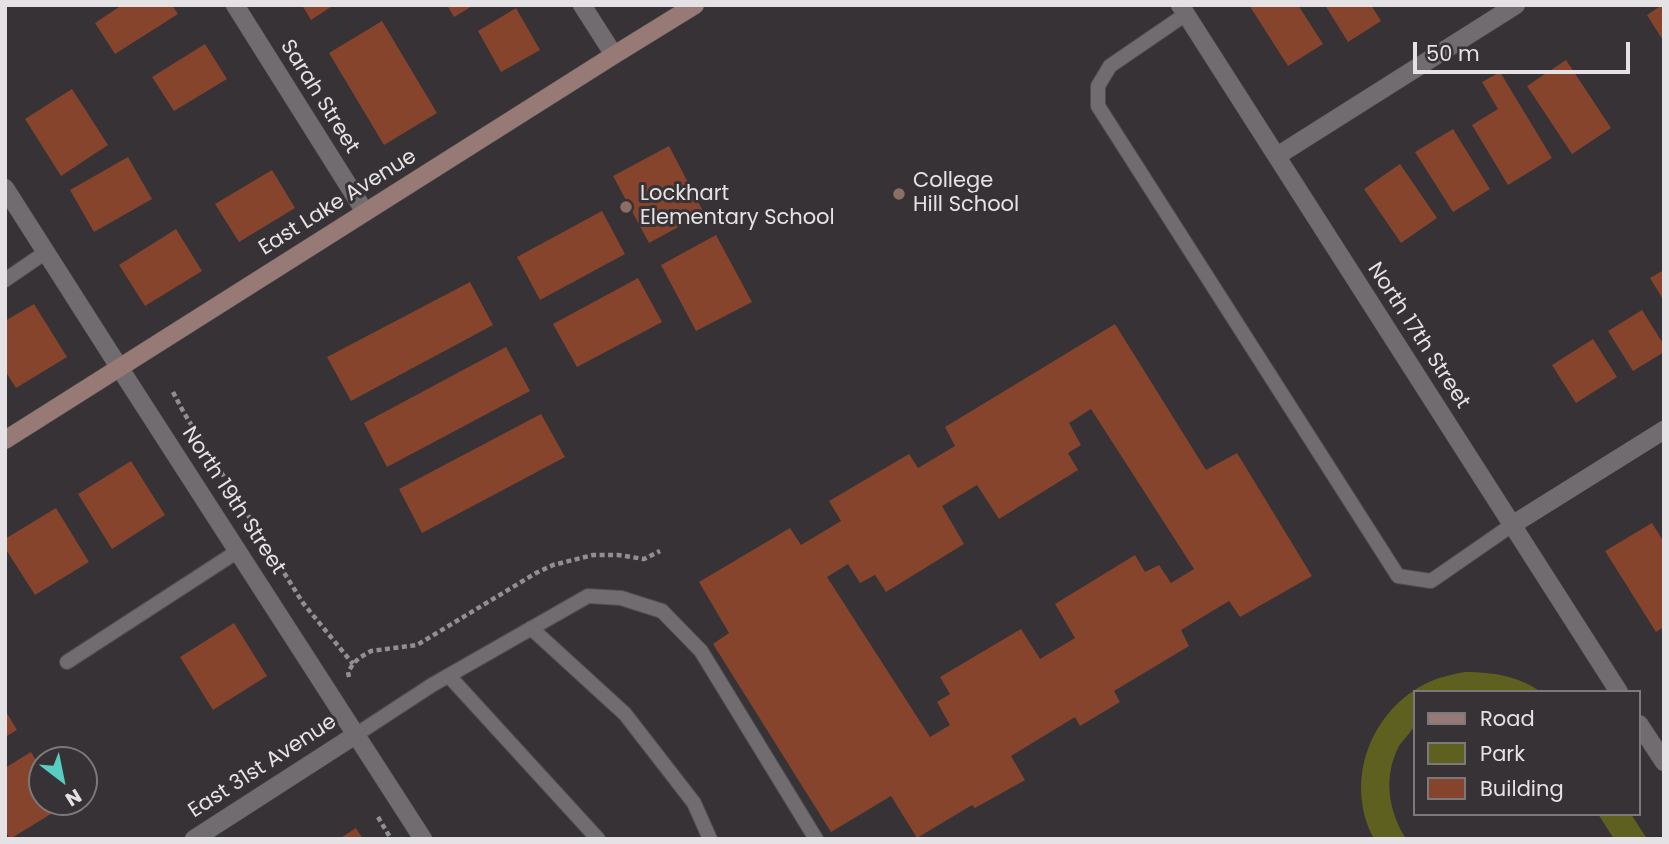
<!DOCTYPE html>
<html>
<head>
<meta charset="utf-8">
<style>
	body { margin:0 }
	#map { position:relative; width:1669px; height:844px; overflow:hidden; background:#363236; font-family:Poppins,sans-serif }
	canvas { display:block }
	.frame { position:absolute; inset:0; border:7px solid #e4e2e4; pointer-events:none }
	.legend { position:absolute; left:1413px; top:690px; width:228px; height:126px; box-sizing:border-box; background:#363236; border:2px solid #7c787c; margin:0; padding:9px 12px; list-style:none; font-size:21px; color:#e4e2e4 }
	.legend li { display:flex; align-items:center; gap:14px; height:35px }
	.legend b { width:35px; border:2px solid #7c787c }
	.north { position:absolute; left:28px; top:746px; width:70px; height:70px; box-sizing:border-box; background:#363236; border:2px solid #7c787c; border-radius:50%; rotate:148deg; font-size:19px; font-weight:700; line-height:28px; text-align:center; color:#e4e2e4 }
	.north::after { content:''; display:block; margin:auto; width:24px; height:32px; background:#57cec1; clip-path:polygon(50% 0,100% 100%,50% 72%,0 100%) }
	.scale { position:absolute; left:1413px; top:42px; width:217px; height:32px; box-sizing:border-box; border:4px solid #e4e2e4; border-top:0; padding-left:9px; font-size:21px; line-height:24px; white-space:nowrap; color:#e4e2e4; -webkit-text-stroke:5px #363236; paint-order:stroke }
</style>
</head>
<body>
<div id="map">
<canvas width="1669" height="844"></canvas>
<div class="frame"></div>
<ul class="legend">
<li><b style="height:9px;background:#977975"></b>Road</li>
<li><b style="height:19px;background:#5d601f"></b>Park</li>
<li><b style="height:19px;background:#86442d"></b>Building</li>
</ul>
<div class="north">N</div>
<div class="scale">50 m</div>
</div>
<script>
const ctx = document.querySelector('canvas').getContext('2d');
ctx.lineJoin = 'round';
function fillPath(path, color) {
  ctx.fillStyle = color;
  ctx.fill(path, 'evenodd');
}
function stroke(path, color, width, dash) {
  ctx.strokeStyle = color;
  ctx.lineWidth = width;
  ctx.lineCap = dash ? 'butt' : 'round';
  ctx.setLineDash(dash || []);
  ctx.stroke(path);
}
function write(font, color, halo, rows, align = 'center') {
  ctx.font = font + ' Poppins,sans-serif';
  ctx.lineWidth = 6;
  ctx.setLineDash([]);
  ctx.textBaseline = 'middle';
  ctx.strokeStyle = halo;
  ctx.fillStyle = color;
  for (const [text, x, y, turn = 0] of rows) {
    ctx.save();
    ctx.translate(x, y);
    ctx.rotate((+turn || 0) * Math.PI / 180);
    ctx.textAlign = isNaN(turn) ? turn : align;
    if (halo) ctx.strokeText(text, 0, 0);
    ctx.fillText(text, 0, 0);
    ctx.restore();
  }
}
fillPath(new Path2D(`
	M1465,672c27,0 54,4 76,20h-126c0,7 3,26 0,32 -1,5 -12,16 -16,22 -16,31 -11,64 7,93h-32c-31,-58 -3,-130 55,-157 11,-5 24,-8 36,-10z
	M1598,814h33l16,25h-33z`), '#5d601f');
fillPath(new Path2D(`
	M122,5h50l6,9 -63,40 -20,-31z
	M302,5h32l-23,15z
	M447,5h27l-20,12z
	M1249,5h49l25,39 -35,22z
	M1325,5h46l10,16 -33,21z
	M1662,5h2v37l-17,-27z
	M516,8l24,42 -39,22 -23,-41z
	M382,21l55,92 -53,32 -55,-92z
	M205,44l22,35 -53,32 -22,-34z
	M1566,60l45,68 -39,26 -45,-68z
	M1500,72l52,86 -44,27 -36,-60 26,-16 -16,-27z
	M72,89l36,56 -47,31 -36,-57z
	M1453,129l37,60 -37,23 -38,-60z
	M669,146l35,67 -55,30 -36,-67z
	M128,157l24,42 -58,33 -24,-42z
	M1400,164l37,54 -36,25 -37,-54z
	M272,170l23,38 -56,34 -24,-38z
	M602,211l23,43 -85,46 -23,-43z
	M176,229l26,42 -57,35 -26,-41z
	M716,235l36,67 -56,29 -35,-66z
	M1664,270v31l-14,-23z
	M638,278l24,44 -85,45 -24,-43z
	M470,282l23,43 -142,76 -24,-44z
	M34,304l33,53 -51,31 -11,-17v-50z
	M1642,310l22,35v7l-31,19 -25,-40z
	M1115,324l91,146 31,-17 75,123 -72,41 -11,-16 -48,29 8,16 -75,45 6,11 -40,24 -5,-9 -64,39 14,24 -50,28 -3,-3 -55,33 -26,-42 -60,36 -118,-188 16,-11 -30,-51 91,-54 11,17 40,-24 -12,-20 80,-47 9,14 37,-22 -10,-19zM1091,409l103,160 -23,14 -12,-18 -14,7 -10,-17 -80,49 20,34 -35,21 -19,-30 -81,48 10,17 -13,8 13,23 -20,12 -103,-160 21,-13 12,19 15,-8 11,17 78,-48 -22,-38 35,-21 22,34 79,-49 -10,-17 13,-8 -12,-22z
	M1593,339l24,38 -41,26 -24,-38z
	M506,347l24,44 -143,76 -23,-44z
	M541,414l24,43 -143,76 -23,-44z
	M131,461l34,54 -53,34 -34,-55z
	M56,508l33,54 -54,33 -30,-47v-9z
	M1652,523l12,19v85l-8,5 -51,-81z
	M234,623l33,53 -54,34 -33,-53z
	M5,710l12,20 -12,7z
	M31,752l11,18v32h20l2,4 -54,33 -5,-8v-63z
	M356,828l7,11h-24z`), '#86442d');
const lane = new Path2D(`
	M1186,14l-76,52 -12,20v20l300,470 33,5 81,-56
	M5,280l41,-28
	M531,628l94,86 69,89 16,36
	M67,662l171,-111
	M449,676l149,163
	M357,734l75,-49 156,-89 33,2 41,13 39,40 115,188`);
const street = new Path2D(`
	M235,5l130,207
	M582,5l32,50
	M1180,5l439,687
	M1277,156l239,-151
	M5,188l114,179 304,472
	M1512,525l152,-95
	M1639,724l25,38
	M194,839l163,-105`);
const secondary = new Path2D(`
	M5,440l609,-385 81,-50`);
stroke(lane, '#514e51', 16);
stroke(street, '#514e51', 19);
stroke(secondary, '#514e51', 19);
stroke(new Path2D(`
	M173,392l11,21 119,190 50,61
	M349,677l-1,-5 5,-8 6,-6 12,-7 46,-6 119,-72 17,-8 40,-10h25l26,4 16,-8
	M378,817l13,22`), '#928f92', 4.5, [5, 3.5]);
stroke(lane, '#706c70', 14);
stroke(street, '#706c70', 18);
stroke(secondary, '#977975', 18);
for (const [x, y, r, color] of [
	[899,194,7,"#8d6e63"],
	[626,207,7,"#8d6e63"]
]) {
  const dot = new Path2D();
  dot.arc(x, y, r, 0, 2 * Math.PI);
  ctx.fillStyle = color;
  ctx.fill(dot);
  stroke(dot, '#363236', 2.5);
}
write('21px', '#e4e2e4', '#363236', [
	["Sarah Street",319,97,58],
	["East Lake Avenue",338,203,-32],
	["North 17th Street",1418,336,57],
	["North 19th Street",233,501,57],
	["East 31st Avenue",263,767,-33]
]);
write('21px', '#e4e2e4', '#363236', [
	["College",913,182],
	["Hill School",913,206],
	["Lockhart",640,195],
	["Elementary School",640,219]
], 'left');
</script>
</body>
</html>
